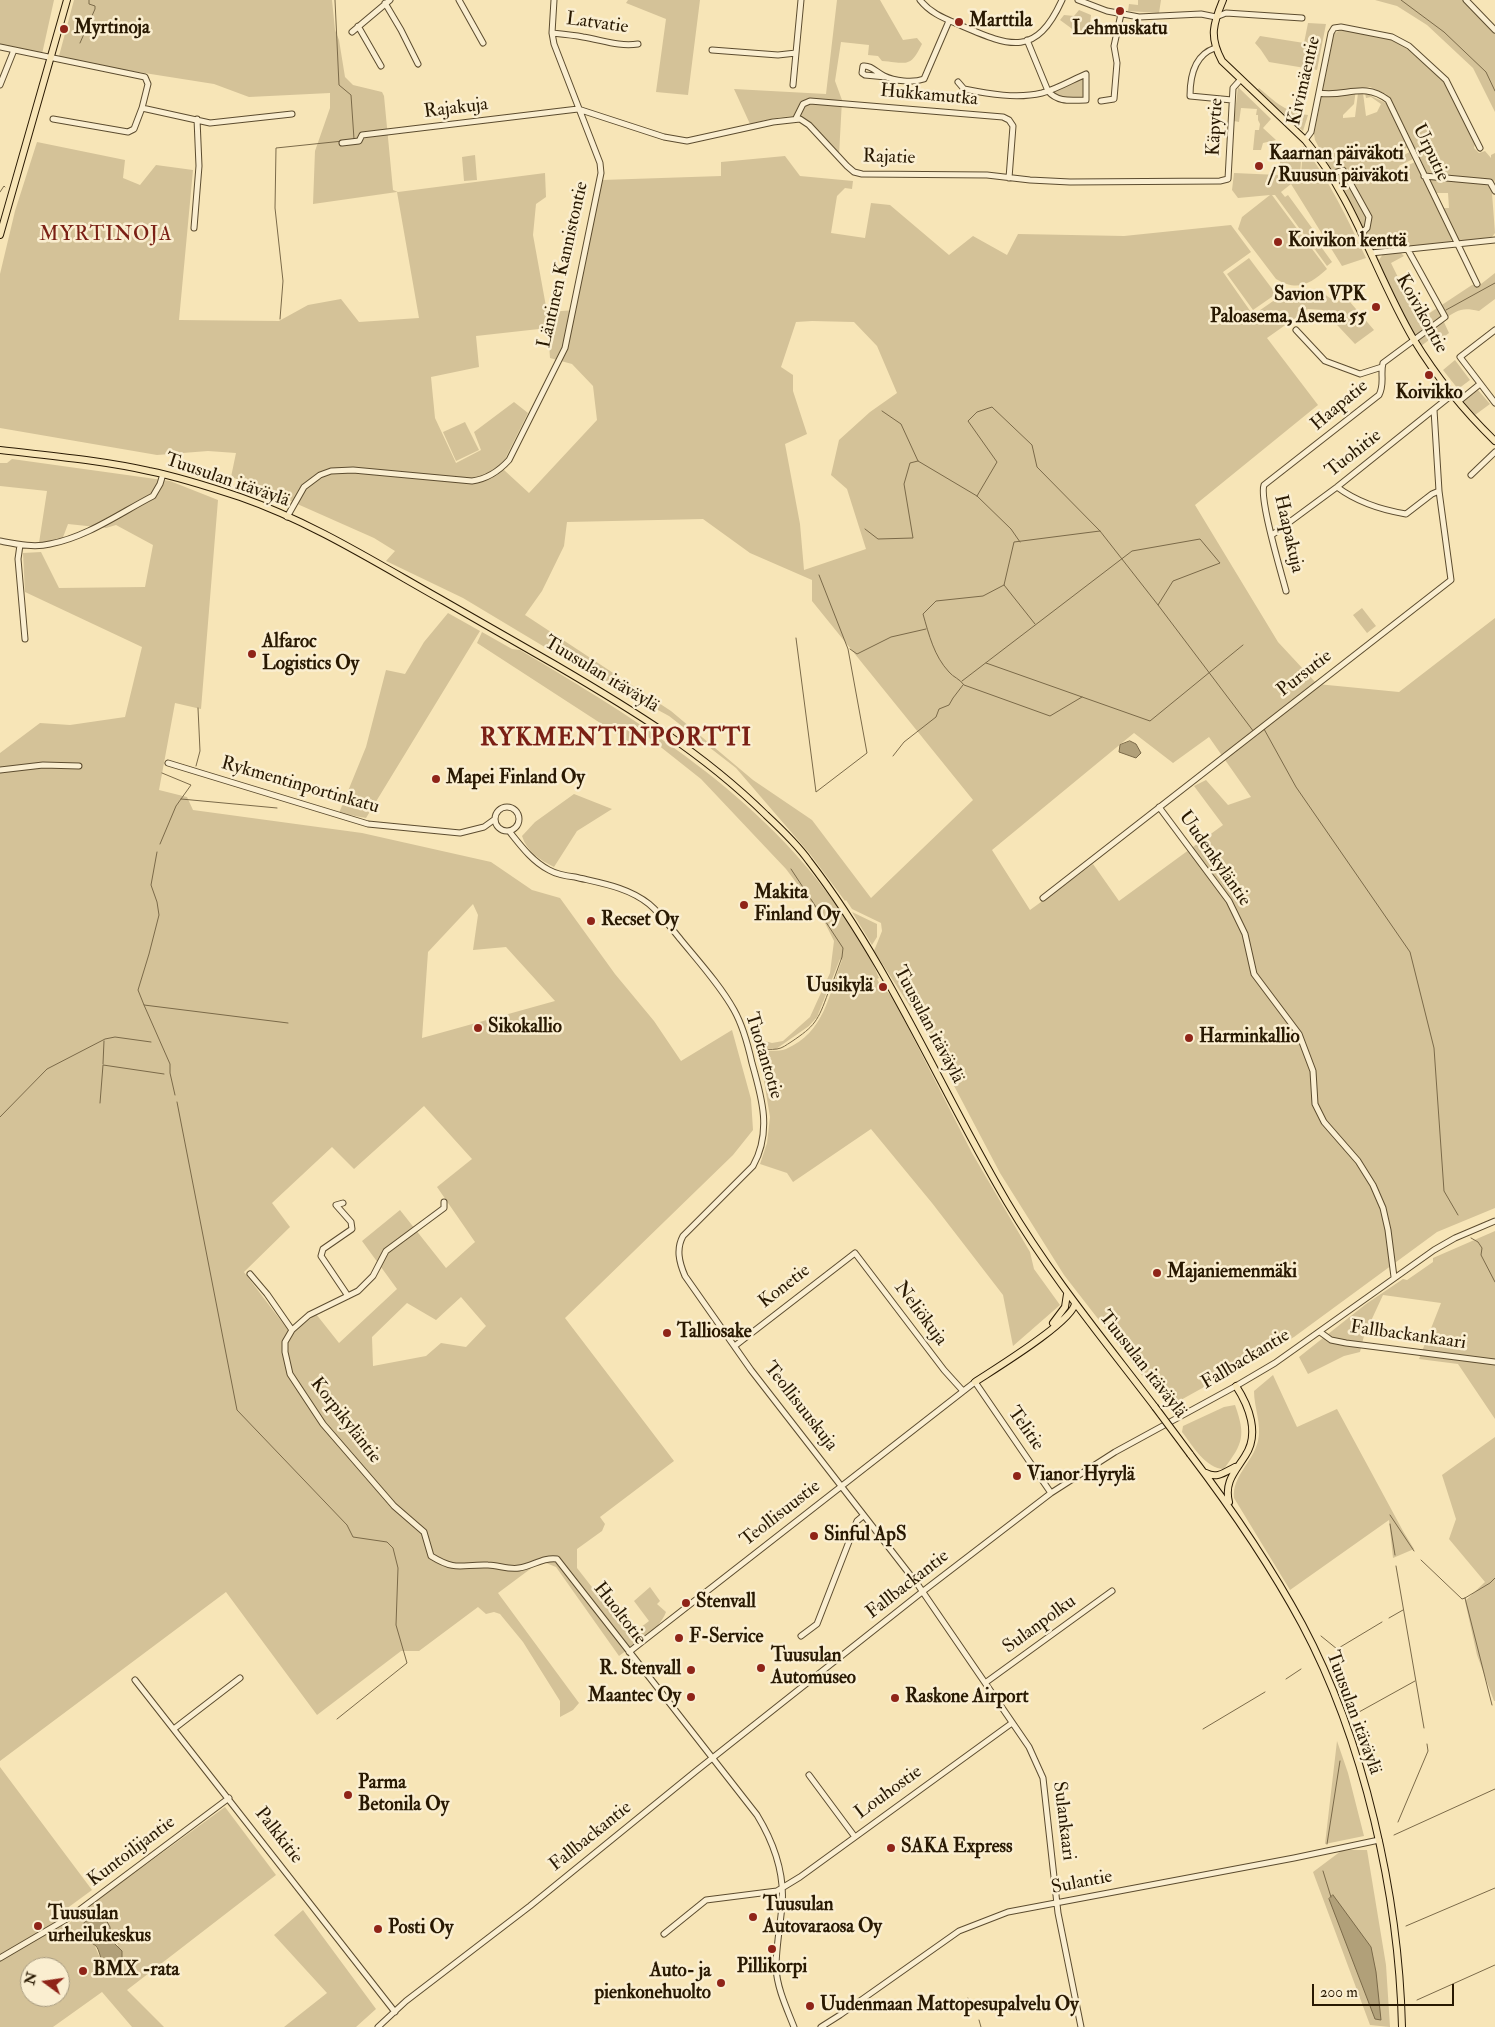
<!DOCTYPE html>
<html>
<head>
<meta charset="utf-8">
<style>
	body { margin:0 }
	#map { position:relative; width:1495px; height:2027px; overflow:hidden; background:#f7e5b7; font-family:"IM FELL Double Pica",serif }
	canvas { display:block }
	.north { position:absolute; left:20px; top:1957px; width:50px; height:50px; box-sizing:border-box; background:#faeed0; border:1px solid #a6997e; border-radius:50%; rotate:284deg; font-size:14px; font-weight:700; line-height:20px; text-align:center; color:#291902 }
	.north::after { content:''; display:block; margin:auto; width:18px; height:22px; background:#8f2418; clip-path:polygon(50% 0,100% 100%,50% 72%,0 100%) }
	.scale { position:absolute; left:1312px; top:1984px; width:142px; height:22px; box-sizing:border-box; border:2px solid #291902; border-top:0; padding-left:6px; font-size:15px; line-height:18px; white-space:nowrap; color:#291902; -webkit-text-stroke:4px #faeed0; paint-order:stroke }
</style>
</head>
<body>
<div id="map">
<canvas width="1495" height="2027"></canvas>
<div class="north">N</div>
<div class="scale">200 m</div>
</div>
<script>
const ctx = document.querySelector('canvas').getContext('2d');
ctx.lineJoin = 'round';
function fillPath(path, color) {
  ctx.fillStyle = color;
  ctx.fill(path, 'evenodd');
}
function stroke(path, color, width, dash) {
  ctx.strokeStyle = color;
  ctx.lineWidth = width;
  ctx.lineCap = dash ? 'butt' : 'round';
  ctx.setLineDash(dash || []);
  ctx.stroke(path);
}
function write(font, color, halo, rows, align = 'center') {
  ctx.font = font + ' "IM FELL Double Pica",serif';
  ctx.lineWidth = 5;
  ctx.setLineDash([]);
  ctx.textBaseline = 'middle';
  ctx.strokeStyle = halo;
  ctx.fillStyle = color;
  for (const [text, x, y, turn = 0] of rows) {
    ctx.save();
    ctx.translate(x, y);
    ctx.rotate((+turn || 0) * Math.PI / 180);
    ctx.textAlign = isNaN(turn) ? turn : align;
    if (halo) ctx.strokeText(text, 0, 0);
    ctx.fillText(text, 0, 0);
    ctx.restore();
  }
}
fillPath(new Path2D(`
	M0,0h54l-12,54 -42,-9z
	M74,0h258l3,30 4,10 6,37 8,8 29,7 2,4 9,94 5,2 147,-19 1,24 -10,7 -3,31 14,77 29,-2 26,-130 119,-4v-14l64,-6 15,20 53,5 -1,8 -7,-1 -8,8 -6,37 34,5 6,-35 19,2 59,50 24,-19 34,19 11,-21 106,2 107,-11 20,27 -28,20 30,43 26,-18 9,6 10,-1 22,-11 17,12 9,-13 4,12 24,28 -19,14 -32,-34 -15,-1 -41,29 51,67 -123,100 83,137 39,42 82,8 96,-74v590l-58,24 -143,105 -115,64 -32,-19 -83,-107 -64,-102 -78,-148 -48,-74 8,-20 -1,-8 -29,-14 -6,-9 -1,1 -35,-47 -74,-86 -67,-52 -96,-52 -110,-66 -77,-37 9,-10 -21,-13 -115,-51 -28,-10 5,-24 -28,-2 -51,4 -157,-27v-154l15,-63 22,-69 88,18 -2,18 17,7 16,-20 37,5 -14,150 100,1 29,-16 33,-6 18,23 60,-4 -22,-126 -84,12 2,-53 15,-43v-15l-81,4 -35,-13 -152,-24 -3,-4zM812,321l42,1 23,24 20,47 -27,19 -31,28 -8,35 16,14 19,60 -62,21 -4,-46 -15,-80 22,-10 -14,-43v-16l-12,-8 15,-45zM548,328l2,30 22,6 21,22 4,34 -68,73 -25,-23 2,-13 22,-44 -14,-11 -40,30 7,18 -25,13 -21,-45 -4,-41 48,-10 -3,-31zM703,519l47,34 62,27v21l161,199 -102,98 -59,-78 -59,-40 -82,-69 -146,-96 17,-24 22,-45 3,-24zM1134,733l39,30 36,-26 42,60 -23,8 -22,-25 -12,6 29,39 -104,76 -26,-37 -63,46 -38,-60z
	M628,0h72l-12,95 -32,-3 10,-73 -40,-16z
	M837,0h43l23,40 14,-2 5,6c-12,24 -14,19 -40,17l-4,-5 -10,-1 1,-10 -28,-3 -6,39 7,19 -3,55 -30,-34c-16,-10 -41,-1 -59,3l-16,-35 92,5z
	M1138,0h23l-2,13 -31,-2 1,-7 9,1z
	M1375,0h88l32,32v80l-22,-44 -46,-43 -30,-19z
	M1079,10l12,5 -2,17 -14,-1 -15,-11 4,-5 10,1z
	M1308,23l18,1 -9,46 -48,-8 -8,-12 -6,-7 5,-7 44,7z
	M1342,29l48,10 16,9 38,34 31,62 -1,4 5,5 6,-2 6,7v-3l4,-2v27l-3,13 3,40 -3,4 -33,4 -16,-33h6l-1,-15h-12l-50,-99 -16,-7 -14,2 -2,15 -11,11v3l12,-1 3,-24h5l3,23 11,-4 4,-8 -10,-7 -5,1 -1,-5 21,10 22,44 -12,6 -4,-1 1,5 4,1 13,-6 3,7 -14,7 1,3 15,-7 37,78 -3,3c-17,1 -61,11 -73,1l-3,1 6,15 4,-6 18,-1 3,3 -13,7 28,57 53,-35 9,-1 14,-11v26l-16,12c-18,-4 -21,-1 -36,9l6,13 -8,6 -4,-5 -16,12 -5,-6 -45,-94 -56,-106 -1,-6 20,-100z
	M1084,77l1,22h-23l-12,-8z
	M1238,87l33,32 -8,9 13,12 -13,3 -2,7h-8l2,-20h4l1,-6 -2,-4v-5h-2l1,-6 -16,-1 -2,14 -5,-1z
	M1259,88c16,14 28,25 49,27l-5,16 -46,-41z
	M1303,146c26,33 45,74 63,112l-24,8 -51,-82 -10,8 4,5 3,-2 24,33 -3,2 23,32 -5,4 -52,-71h-3l55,74c-17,15 -29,23 -51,10l-38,-50 4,-12 28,-22 -32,3 -6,-8 2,-17 67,3z
	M475,155l2,25 -13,1 -2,-24z
	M1280,160l21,1 -1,15 -20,-1z
	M1249,258l27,36 -23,16 -26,-36z
	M1455,360l15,20 -12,9 -15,-19z
	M1478,390l12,14 -15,11 -12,-14z
	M465,422l14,28 -23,11 -13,-29z
	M12,459l158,22 48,19 -17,209 -26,-6 -16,87 28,7 6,13 169,23 129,29 41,28 28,8 55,76 39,47 27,40 51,-31 19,69 2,31 -20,25 -168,163 109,143 -74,56 5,7 -3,7 -25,18v19l25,32 8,6 22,28 17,-13 -15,-20 16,-14 10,14 -3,3 9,8c-7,19 -31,32 -47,44l-63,-89 -15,-6 -43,32 81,110 -6,7 -13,7v-16l-37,-59 -23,-28 -6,-2 -8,2 -8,-7 -59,44h-18l-84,64 -91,-123 -226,169v-1008l40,-30 30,2 55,-8 17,-70 -117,-55 -2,-39 18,-1 18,36 86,-1 8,-42 -37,-20 -10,3 -38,-4 -6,16 -23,3 8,-52 -47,-5v-23h7zM473,904l5,11 -5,35 33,-3 49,54 -133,37 6,-86zM424,1106l48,53 -35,28 38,55 -29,26 -46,-58 -38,31 35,48 -58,54 -23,-29 -25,20 -47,-62 46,-45 -18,-24 60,-56 22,22zM461,1297l25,29 -20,21 -25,-4 -15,13 -53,10 -1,-29 35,-34 29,17z
	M1362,608l14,18 -9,7 -14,-18z
	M448,613l32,18 -114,187 -27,-5 27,-66 20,-77 19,4 19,-32z
	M482,632l30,17 8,1c119,71 241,144 321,262 14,21 29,42 38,66l-2,1 6,11 2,-1 8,9 79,155 58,99 4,17 26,36 -47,41 -10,-51 -71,-92 -61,-74 -78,53 -6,-9 -27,-9 7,-21 3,-26 -11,-66c9,-1 18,1 27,-2 39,-17 42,-53 56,-89l-2,-1 -23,58 -8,9 -33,23 -18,-2 -7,-10 21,6 11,-2 27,-24 20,-44 4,-32 -12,-24 -36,-48 -85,-90 -58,-46 -12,10 -154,-100z
	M574,794l38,15 -35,22 -23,36c-14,-7 -27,-15 -32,-31l13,-14z
	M852,912l25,12v13l-5,8z
	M1495,1231v188l-37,-55 -39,-5 22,-56 -58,-8 -19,41 -4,16 -16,4 -36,18 -9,-17 67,-53 37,-25 4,1 26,-18v-4z
	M1273,1375l24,52 40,-18 66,122 11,18 -21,9 -4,-38 -99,70 -56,-92c-2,-22 19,-36 24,-57 4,-17 -4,-33 -4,-50z
	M1235,1405c11,31 8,38 -11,64 -18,0 -32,-24 -42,-37l1,-6 41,-19z
	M1495,1437v264h-1l-17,-46 -12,-54 20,-19 -36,-43 7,-20 -14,-44z
	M1337,1741l11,32 16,63 -39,8z
	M0,1767l92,123 -30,22 6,12 28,-23 129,-94 51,68 -149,115 37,37h-32l-30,-35 -49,35h-53zM110,1927l1,13 7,5 -2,20 -6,2 -7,-2 -9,-21zM30,1967h30v30h-30z
	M1350,1850h17l19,115 4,62 -20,-2 -57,-153 28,-21z
	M303,1910l73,99 -20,18h-72l43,-34 -53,-58z`), '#d4c298');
const water = new Path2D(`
	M1130,741l6,3 5,9 -5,5 -17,-6 1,-7z
	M1333,1895l38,52 5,25 5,48 -6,-1 -46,-120z
	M96,1915l9,3 5,9 1,13 11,11v7l-6,7 -6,2 -7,-2c-2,-5 -4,-16 -7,-19 -5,-4 -8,-4 -13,-11l1,-12z`);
fillPath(water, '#b1a079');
stroke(water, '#7b6a49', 1);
stroke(new Path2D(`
	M335,0l4,85 12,10 3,44
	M1401,0l43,32 42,40 9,19
	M80,43l15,-34v-3l-6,-2v-4
	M0,192l4,-6 1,1
	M1446,310l49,-27
	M280,319l3,-38 -8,-73 1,-60 67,-7
	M882,411l19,13 17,37 59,35 34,33 9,13
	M977,496l20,-34 -29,-41 9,-9 15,-5 40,38 5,22 63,64 58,74
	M865,529l13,10 35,-1 -9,-54 6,-21 8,-2
	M1004,585l-21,11 -47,5 -13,13c6,21 11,42 26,58 4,5 11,7 15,13l86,31 32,-19
	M1035,624l-31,-39 10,-43 86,-11
	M796,638l20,154 51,-39 -19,-104 -29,-74
	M850,649l7,5 34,-17 35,-8
	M986,663l164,58 93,-76
	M962,681l170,-130 68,-12 20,24 -47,18 -15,24 96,127
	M1264,729l32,58 114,165 24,96 10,143 14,24
	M893,756l11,-14 32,-25 3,-8 10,-4 4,-7 10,-13
	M196,766l4,-15 -2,-43
	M181,799l96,9
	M160,844l16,-38 15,-21 -29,-12
	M157,852l-6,33 6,17 2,13 -10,39 -11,36 6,15 144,18
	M791,869l52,79 -1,9 -12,33
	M144,1005l26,59v9l5,22
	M757,1048c7,1 14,2 20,1 6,-1 9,-4 14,-7 24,-16 27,-21 37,-49
	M103,1064l1,-23
	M177,1102l60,308 110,115 6,12 34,5 6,6 5,20 -2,57 11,38 -70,56
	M100,1103l3,-38 61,9
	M0,1117l47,-48 58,-30 10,-2 36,5
	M1471,1238l7,4 4,6 -1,7 14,27
	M1390,1515l24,36
	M1390,1524l5,31
	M1421,1560l41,39 3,-1
	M1396,1566l28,162
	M1465,1598l27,107
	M1465,1598l25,-15 5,-5
	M1389,1618l14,-8
	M1321,1636l16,13 45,-27
	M1286,1679l15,-10
	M1359,1712l56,-31
	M1203,1729l62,-37
	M1398,1822l30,-71 -1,-7
	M1394,1835l101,-46
	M1327,1844l13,-83
	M1323,1871l8,26
	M1406,1926l89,-38
	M968,1998l6,13
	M1417,2000l78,-35
	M979,2020l2,7`), '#7b6a49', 1);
const minor = new Path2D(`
	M459,0l24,43
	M920,0c11,14 26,19 42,26 49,21 74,31 100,-26
	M1078,0l29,11 32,6 62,-3 15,3 10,-4 76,5
	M1466,0l29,30
	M385,3l16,27 17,34
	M358,26l23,40
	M352,32l38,-32
	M552,33c10,1 21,2 31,4 19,3 36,10 55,7
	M0,47l145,30 3,7 -6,24 68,15 82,-9
	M1215,48c-21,7 -25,29 -25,48l42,4
	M712,50l66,5 18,-2
	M886,77l-21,-2 -3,-2 1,-7c8,-1 13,6 21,10 10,5 29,7 40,3l25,-58
	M958,82l6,7c25,5 53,10 78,4 15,-4 30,-13 44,-19v26c-14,0 -28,3 -38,-9l-21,-51
	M0,85l14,-35
	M793,85l8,-85
	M1319,93c26,5 44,-12 69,7l89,184
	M1101,101l13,-2 3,-36 -3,-17 7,-32
	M578,109l86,28 23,4 86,-19 27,-3 9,6 38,41 7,6 8,2 125,1 43,5 40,2 150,-1 8,-2 5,-91 8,-9
	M796,118l7,-14 7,-3 193,16 6,3 4,6 -4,52
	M53,119l75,13 6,-3 8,-21
	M1305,140l6,-8 20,-99 3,-5 7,-1 51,10 17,9 37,34 34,68
	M342,143l17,-2 3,-6 216,-26
	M1331,174l12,-4 26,47 -2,11 -5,5
	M1424,176l66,6 5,9
	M194,228l5,-62 -2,-47
	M1371,253l124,-13
	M1296,330l29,31 35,13 22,-7
	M1495,330l-35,27 35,46
	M1459,401l21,-17
	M1471,475l24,-23
	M1337,487c20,15 45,23 69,27l26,-20 7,-3
	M287,517l17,-30 16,-12 11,-4 22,-1 119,11c15,-2 27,-10 37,-21l56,-112 36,-175 -1,-10 -46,-119 -2,-11 2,-33
	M1272,535l65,-48 116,-93
	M0,541c16,3 34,7 50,3 37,-7 70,-31 103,-48l7,-12 3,-10
	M20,545l-2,14 7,80
	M1286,591c-5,-19 -27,-92 -22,-106l115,-90c6,-11 1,-21 4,-32l62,-46 -37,-67
	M168,763l200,61 92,9 24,-6 11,-8
	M0,770l43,-5 36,1
	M1159,807l70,94 16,33 9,40 45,60 14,37 2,33 9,18 34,39 15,24 10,23 5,22 6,47
	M495 819a12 12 0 1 1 24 0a12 12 0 1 1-24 0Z
	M509,831c12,15 23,30 40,39 7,4 17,6 26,7 25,6 53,10 74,27 12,10 22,24 32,36 18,22 39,45 53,70 9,16 14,35 18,53 10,35 20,69 1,103l-70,70c-7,13 -4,26 2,40l66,94 167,215 111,162 14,31 15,135 23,114
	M1043,898l408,-318 -12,-89 -5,-81
	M444,1202v6l-58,43 -13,25 -15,15 -49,24 -17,15 -7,12v10l5,22 33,50 71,82 30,26 7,24c26,16 30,8 57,9 10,0 21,5 31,3 14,-2 24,-11 38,-9l200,256c17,28 28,58 25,91 -2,21 -6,42 -6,62 1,20 11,41 18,59
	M343,1203l-7,2 15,17 1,7 -29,20 -2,7 27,40
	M250,1274l17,20 25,36
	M1320,1332l11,8 15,3 149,19
	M736,1345l119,-92 89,117 19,21
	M801,1636l16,-12 40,-103 6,-5
	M629,1652l346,-270 76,111
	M135,1680l260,332
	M985,1683l127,-92
	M175,1728l65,-50
	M809,1775l46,62
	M664,1934l42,-34 71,-9 23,-14 212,-154
	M0,1958l70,-41 159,-119
	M378,2027l28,-26 124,-95 166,-135 226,-179 129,-99 64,-41 121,-66 39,-23 159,-113 21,-12 40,-17
	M821,2027l19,-12 119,-84 49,-19 286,-54 85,-18`);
const major = new Path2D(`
	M1223,0c-10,24 -14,37 -1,61l83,79c50,59 70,134 109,200 22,36 51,72 81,101
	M0,235l67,-235
	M0,450c50,6 100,10 149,21 30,6 61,16 91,26 72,25 138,67 204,104 37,21 73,42 110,63 77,45 148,88 212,151 15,14 31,29 43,46 81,105 131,228 198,341 43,73 97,138 148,205
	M1053,1323l12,-16 2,-13
	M975,1382c18,-12 99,-61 100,-79
	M1190,1454c41,54 79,109 112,170 62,116 97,272 100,403
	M1206,1473c11,6 19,-1 29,-6
	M1229,1502c-5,-20 6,-30 16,-46 15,-22 4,-50 -9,-70`);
stroke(minor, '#5c4c2f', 7);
stroke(major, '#291902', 8);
stroke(minor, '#faeed0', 5);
stroke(major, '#f7e5b7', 6);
const majorBridge = new Path2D(`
	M1155,1407l35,47`);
stroke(majorBridge, '#291902', 8, []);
stroke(majorBridge, '#f7e5b7', 6);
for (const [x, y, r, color] of [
	[1120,11,5,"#8f2418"],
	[959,22,5,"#8f2418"],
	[64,29,5,"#8f2418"],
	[1259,166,5,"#8f2418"],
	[1278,242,5,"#8f2418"],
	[1376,307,5,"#8f2418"],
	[1429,375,5,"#8f2418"],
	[252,654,5,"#8f2418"],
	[436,779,5,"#8f2418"],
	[744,905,5,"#8f2418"],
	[591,921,5,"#8f2418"],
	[883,987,5,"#8f2418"],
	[478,1028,5,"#8f2418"],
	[1189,1038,5,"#8f2418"],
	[1157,1273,5,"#8f2418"],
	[667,1333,5,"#8f2418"],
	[1017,1476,5,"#8f2418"],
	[814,1536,5,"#8f2418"],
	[686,1603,5,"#8f2418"],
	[679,1638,5,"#8f2418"],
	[761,1668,5,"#8f2418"],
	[691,1670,5,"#8f2418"],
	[691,1697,5,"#8f2418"],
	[895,1698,5,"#8f2418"],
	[348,1795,5,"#8f2418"],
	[891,1848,5,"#8f2418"],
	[753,1917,5,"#8f2418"],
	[38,1926,5,"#8f2418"],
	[378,1929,5,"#8f2418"],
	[772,1949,5,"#8f2418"],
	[83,1971,5,"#8f2418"],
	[721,1983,5,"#8f2418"],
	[810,2006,5,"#8f2418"]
]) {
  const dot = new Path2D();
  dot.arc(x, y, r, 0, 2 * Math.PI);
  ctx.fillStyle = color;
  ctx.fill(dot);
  stroke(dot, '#faeed0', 2);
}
write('bold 19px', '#291902', '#faeed0', [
	["Marttila",969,22],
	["Myrtinoja",74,29],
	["Lehmuskatu",1120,30,"center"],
	["Kaarnan päiväkoti",1269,155],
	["/ Ruusun päiväkoti",1269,177],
	["Koivikon kenttä",1288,242],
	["Savion VPK",1366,296,"right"],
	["Paloasema, Asema 55",1366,318,"right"],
	["Koivikko",1429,394,"center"],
	["Alfaroc",262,643],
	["Logistics Oy",262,665],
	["Mapei Finland Oy",446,779],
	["Makita",754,894],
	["Finland Oy",754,916],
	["Recset Oy",601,921],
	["Uusikylä",873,987,"right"],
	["Sikokallio",488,1028],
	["Harminkallio",1199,1038],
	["Majaniemenmäki",1167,1273],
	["Talliosake",677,1333],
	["Vianor Hyrylä",1027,1476],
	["Sinful ApS",824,1536],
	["Stenvall",696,1603],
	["F-Service",689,1638],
	["Tuusulan",771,1657],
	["Automuseo",771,1679],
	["R. Stenvall",681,1670,"right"],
	["Maantec Oy",681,1697,"right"],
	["Raskone Airport",905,1698],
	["Parma",358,1784],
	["Betonila Oy",358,1806],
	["SAKA Express",901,1848],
	["Tuusulan",763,1906],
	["Autovaraosa Oy",763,1928],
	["Tuusulan",48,1915],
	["urheilukeskus",48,1937],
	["Posti Oy",388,1929],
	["Pillikorpi",772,1968,"center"],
	["BMX -rata",93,1971],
	["Auto- ja",711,1972,"right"],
	["pienkonehuolto",711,1994,"right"],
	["Uudenmaan Mattopesupalvelu Oy",820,2006]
], 'left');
write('19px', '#291902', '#faeed0', [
	["Latvatie",597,24,8],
	["Kivimäentie",1305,81,-77],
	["Hukkamutka",929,96,5],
	["Rajakuja",456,109,-7],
	["Käpytie",1216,127,-87],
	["Urputie",1430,153,64],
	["Rajatie",889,158,2],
	["Läntinen Kannistontie",564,265,-77],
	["Koivikontie",1421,314,61],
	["Haapatie",1340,406,-40],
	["Tuohitie",1354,454,-38],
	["Tuusulan itäväylä",227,481,19],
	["Haapakuja",1288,534,77],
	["Pursutie",1305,674,-38],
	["Tuusulan itäväylä",601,675,31],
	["Rykmentinportinkatu",300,786,16],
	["Uudenkyläntie",1214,859,55],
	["Tuusulan itäväylä",928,1025,62],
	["Tuotantotie",763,1056,73],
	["Konetie",785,1287,-38],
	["Neliökuja",920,1314,53],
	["Fallbackankaari",1408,1336,8],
	["Fallbackantie",1246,1360,-31],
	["Tuusulan itäväylä",1142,1365,52],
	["Teollisuuskuja",800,1407,52],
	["Korpikyläntie",345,1421,52],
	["Telitie",1025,1429,55],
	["Teollisuustie",781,1514,-38],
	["Fallbackantie",908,1585,-38],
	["Huoltotie",619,1614,52],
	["Sulanpolku",1040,1625,-36],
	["Tuusulan itäväylä",1353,1713,70],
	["Louhostie",889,1793,-36],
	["Sulankaari",1063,1821,83],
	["Palkkitie",278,1836,52],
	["Fallbackantie",591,1837,-39],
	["Kuntoilijantie",132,1852,-37],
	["Sulantie",1082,1883,-11]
]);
ctx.letterSpacing = '1px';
write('20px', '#7a1f14', '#faeed0', [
	["MYRTINOJA",106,236]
]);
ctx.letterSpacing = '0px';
ctx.letterSpacing = '1px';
write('bold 24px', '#7a1f14', '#faeed0', [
	["RYKMENTINPORTTI",616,740]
]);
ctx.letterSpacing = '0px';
</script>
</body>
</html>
